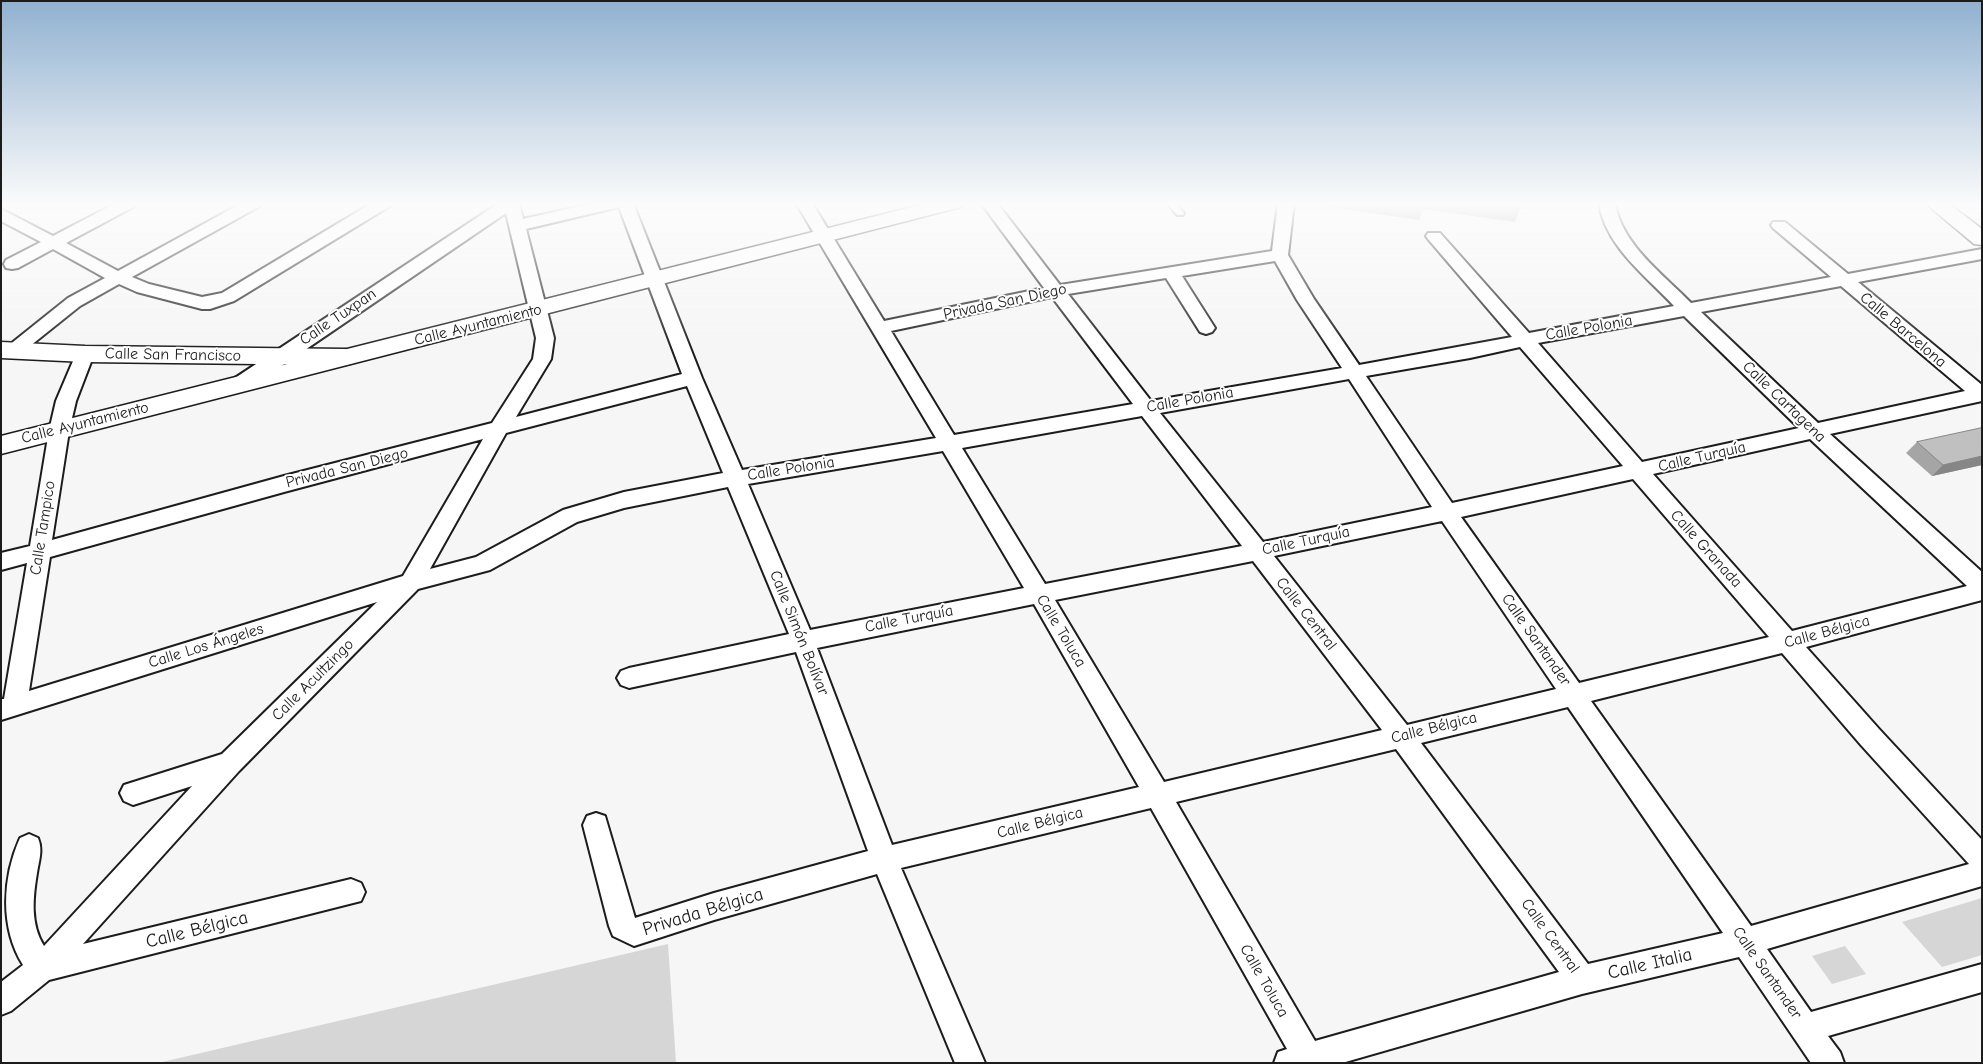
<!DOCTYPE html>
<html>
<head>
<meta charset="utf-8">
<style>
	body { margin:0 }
	#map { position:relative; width:1983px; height:1064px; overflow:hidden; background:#f6f6f6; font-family:"Comic Neue",sans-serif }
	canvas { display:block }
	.frame { position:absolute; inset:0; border:2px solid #1c1c1c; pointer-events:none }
</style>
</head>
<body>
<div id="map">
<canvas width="1983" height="1064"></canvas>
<div class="frame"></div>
</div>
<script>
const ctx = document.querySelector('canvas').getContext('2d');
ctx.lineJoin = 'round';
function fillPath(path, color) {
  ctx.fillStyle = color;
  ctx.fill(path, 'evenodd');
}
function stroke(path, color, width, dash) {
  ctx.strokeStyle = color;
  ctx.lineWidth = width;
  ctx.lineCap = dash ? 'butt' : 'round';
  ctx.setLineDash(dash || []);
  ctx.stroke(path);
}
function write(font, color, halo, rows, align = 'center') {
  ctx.font = font + ' "Comic Neue",sans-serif';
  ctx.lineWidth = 4;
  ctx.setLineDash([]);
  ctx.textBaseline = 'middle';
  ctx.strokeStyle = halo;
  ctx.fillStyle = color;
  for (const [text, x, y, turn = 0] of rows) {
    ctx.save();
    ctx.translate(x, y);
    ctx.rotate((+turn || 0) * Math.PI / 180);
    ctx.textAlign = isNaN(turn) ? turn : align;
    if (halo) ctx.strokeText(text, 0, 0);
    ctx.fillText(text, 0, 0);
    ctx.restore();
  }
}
fillPath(new Path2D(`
	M1982,898v57l-40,12 -40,-45z
	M668,944l8,119h-518z
	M1845,946l21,28 -34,10 -20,-28z`), '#d6d6d6');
const service = new Path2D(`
	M1167,203h9l8,10 -1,2h-6z`);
const minor = new Path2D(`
	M116,203h21l-2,3 -69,37 52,28 124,-68h20l-2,3 -128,71 17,7 53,13 20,-4 150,-90h20l-2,3 -156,95 -24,8h-8l-65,-17 -18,-8 -39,22 -60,48 -6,2 -6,-2 -3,-4 3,-4 60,-48 37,-20 -52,-29 -35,19 -6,1 -6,-1 -2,-4 2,-4 35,-18 -40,-21v-12l52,27z
	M499,203h20l4,16 71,-16h39l69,175 40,92 194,-32 -140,-235h16l72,118 160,-33 -63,-85h16l63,82 212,-34 6,-48h16l-6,52 26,44 45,66 153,-28 -84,-98 -2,-3 2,-3h12l89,100 145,-27c-28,-30 -69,-60 -75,-103h16c6,41 49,72 76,100l140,-26 -58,-49 -2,-3 2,-3h12l63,52 134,-25v10l-124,23 124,103v16l-152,33 152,138v28l-176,47 73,82 103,111v46l-215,63 44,63 171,-48v28l-154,44 12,16 4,11h-33l-72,-106 -157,37 -240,69h-68l4,-11 9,-3 -136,-241 -250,60 84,195h-30l-78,-189 -163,46 -80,26 -21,-10 -4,-10 -26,-101 4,-9 9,-3 9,3 30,102 79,-25 154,-42 -72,-199 -167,36 -8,-3 -4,-7 4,-7 8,-3 160,-34 -61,-147 -104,21 -47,14 -87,48 -72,19 -179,182 -156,173 268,-65 10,4 4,9 -4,9 -312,79 -38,31 -10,4v-33l22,-17c-23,-37 -21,-87 -3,-127l9,-4 9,4c5,12 1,22 -1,35 -4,24 -7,51 7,73l148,-160 -59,19 -9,-4 -4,-8 4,-8 98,-31 155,-152 -376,118v-21h3l23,-136 -26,7v-17l29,-7 19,-115 7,-30 20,-47 3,-4 6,-2 6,2 3,4 -18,47 -7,30 -17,109 232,-64 208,-53 41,-64 3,-21 -30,-125 -257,175 -7,1 -7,-1 -2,-5 2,-5zM619,207l63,167 -166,43 35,-58 3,-21 -28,-109zM1275,261l22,39 45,68 -191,33 -83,-107 98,-16 34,54 6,2 6,-2 3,-4 -33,-52zM1841,286l124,105 -147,32 -117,-111zM1052,297l81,107 -179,31 -63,-104zM1684,316l115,112 -157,34 -104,-119zM1520,347l103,119 -171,37 -86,-127 104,-18zM1349,379l83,128 -169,35 -103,-129zM687,386l36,87 -99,19 -61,18 -87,47 -46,12 76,-136zM1142,416l100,130 -197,38 -83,-136zM483,439l-80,137 -374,115 21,-134 234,-65zM1810,439l157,147 -175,45 -139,-157zM943,451l81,137 -214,42 -62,-146zM1633,479l136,158 -190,46 -118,-166zM1442,521l114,168 -149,36 -133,-169zM1253,561l129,169 -218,52 -109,-182zM1034,604l105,183 -247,58 -75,-197zM1782,653l79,92 108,119 -218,62 -160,-225zM1568,707l155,226 -135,31 -167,-221zM1396,749l163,223 -244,69 -139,-239z`);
const tertiary = new Path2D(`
	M1,342l84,4 260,3 8,2 4,6 -4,6 -8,2 -260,-3 -84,-4z`);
const secondary = new Path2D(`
	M928,203h36l-3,4 -960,247v-18z
	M1925,203h23l34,26v16l-8,-1z`);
stroke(service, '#1c1c1c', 4);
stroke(minor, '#1c1c1c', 4);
stroke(tertiary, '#1c1c1c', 3);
stroke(secondary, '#1c1c1c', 3);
fillPath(service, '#fff');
fillPath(minor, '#fff');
fillPath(tertiary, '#fff');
fillPath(secondary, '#fff');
fillPath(new Path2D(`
	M1324,203h197v3l-6,16 -92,-13 -4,11 -96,-14z
	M1982,428v37l-50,11 -26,-23 11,-11z`), '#a5a5a5');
fillPath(new Path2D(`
	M1982,456v9l-50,11 11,-11z`), '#868686');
const building = new Path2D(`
	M1498,203h23v3z
	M1982,428v28l-39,9 -26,-23z`);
fillPath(building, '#c0c0c0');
stroke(building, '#868686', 1);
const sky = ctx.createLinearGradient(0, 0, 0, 352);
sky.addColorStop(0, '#90b1d0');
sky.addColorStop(0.58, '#fbfbfb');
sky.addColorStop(1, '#fbfbfb00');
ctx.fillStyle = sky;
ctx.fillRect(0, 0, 1983, 352);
write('16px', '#1c1c1c', '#fff', [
	["Privada San Diego",1005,302,-12],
	["Calle Tuxpan",338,317,-34],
	["Calle Ayuntamiento",478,325,-14],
	["Calle Polonia",1589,328,-10],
	["Calle Barcelona",1903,330,40],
	["Calle San Francisco",173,355,1],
	["Calle Polonia",1190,400,-10],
	["Calle Cartagena",1784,402,44],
	["Calle Ayuntamiento",85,423,-14],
	["Calle Turquía",1702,457,-13],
	["Privada San Diego",347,468,-14],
	["Calle Polonia",791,469,-9],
	["Calle Tampico",43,528,-81],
	["Calle Turquía",1306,541,-12],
	["Calle Granada",1706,549,48],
	["Calle Central",1306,614,52],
	["Calle Turquía",909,619,-11],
	["Calle Toluca",1061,631,59],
	["Calle Bélgica",1827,632,-15],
	["Calle Simón Bolívar",799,633,68],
	["Calle Santander",1536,640,55],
	["Calle Los Ángeles",206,646,-17],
	["Calle Acultzingo",313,680,-45],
	["Calle Bélgica",1434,728,-14],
	["Calle Bélgica",1040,823,-14],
	["Calle Central",1550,936,54],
	["Calle Santander",1767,973,55],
	["Calle Toluca",1264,981,60]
]);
write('19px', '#1c1c1c', '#fff', [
	["Privada Bélgica",703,912,-17],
	["Calle Bélgica",197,930,-14],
	["Calle Italia",1650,964,-13]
]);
</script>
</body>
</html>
